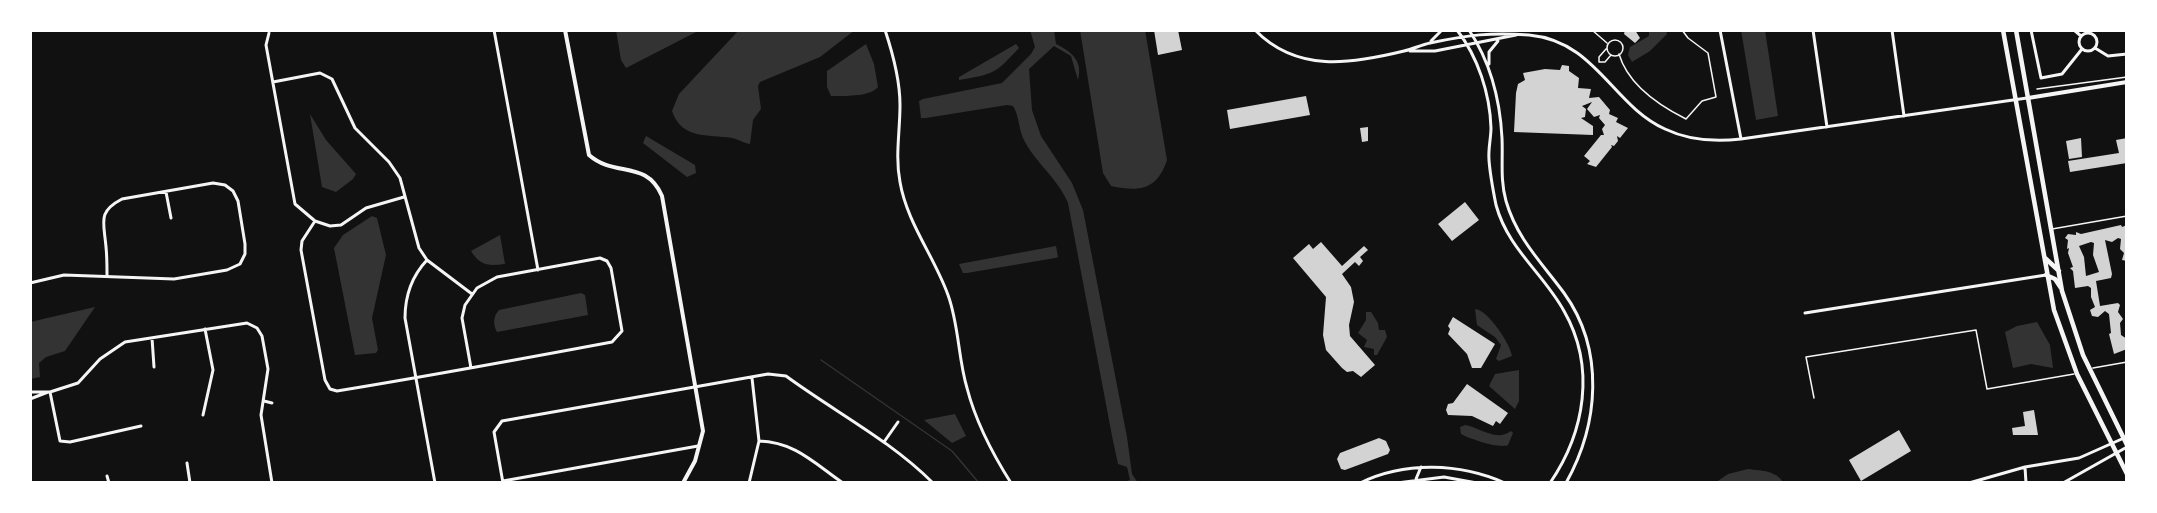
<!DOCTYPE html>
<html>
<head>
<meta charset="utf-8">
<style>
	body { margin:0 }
	#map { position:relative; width:2157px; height:513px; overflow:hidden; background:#111; font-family:"Noto Sans",sans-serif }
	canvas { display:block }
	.frame { position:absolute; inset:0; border:32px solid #fff; pointer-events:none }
</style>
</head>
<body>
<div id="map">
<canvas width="2157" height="513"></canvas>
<div class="frame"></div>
</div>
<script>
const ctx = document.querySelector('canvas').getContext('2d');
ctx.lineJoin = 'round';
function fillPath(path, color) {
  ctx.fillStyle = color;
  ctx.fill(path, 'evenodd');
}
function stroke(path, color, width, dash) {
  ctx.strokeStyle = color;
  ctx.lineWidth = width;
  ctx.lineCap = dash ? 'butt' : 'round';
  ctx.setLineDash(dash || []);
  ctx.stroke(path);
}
fillPath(new Path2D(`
	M616,30h84l-74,38 -5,-8z
	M739,30h116l-35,27 -60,25 -2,4 3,23 -8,11 -3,24c-7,-1 -12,-5 -18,-6 -24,-4 -50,2 -60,-27l7,-17z
	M1030,30h24l2,14c16,8 27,17 22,36l-7,-24 -17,-10 -25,23 3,41 9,26 31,47 11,27 44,227 5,37 6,9h-17l9,-3 -3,-13 -9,-3 -6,-28 -44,-233c-10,-24 -31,-39 -43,-61 -7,-12 -5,-25 -12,-36l-6,-1 -81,13h-5l-2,-17 4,-2 79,-16 29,-29 4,-7z
	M1080,30h65l22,130c-10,30 -27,32 -56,26l-8,-13z
	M1649,30h17l1,4 -17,17 -18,11 -4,-7 2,-8 19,-11z
	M1741,30h24l13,86 -22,4z
	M866,44l8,20 4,23c-8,10 -34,9 -47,9l-4,-9v-16z
	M1016,44l3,4c-24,26 -25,26 -60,32v-3z
	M310,114l16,26 30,34 -3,5 -17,13 -14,-5z
	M646,136l49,29 1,8 -9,4 -44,-34z
	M372,216l5,2 9,37 -14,63 6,32 -2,3 -21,2 -21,-107 9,-13z
	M500,235l5,29c-16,2 -25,2 -34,-13z
	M1056,246l2,11 -3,1 -88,15h-4l-4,-9z
	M581,293l4,2 3,20 -91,17c-4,-7 -4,-16 2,-22z
	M95,307l-30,44 -19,6 -7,6 1,14 -10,2v-57z
	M1475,309c12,0 35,34 37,47l-13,5 -3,-2 5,-14 -6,-8 -18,-12z
	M1366,312h5l7,11 1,7h6l2,7 -10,18h-3v-6l-10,-2 3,-7 -9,-7 8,-13z
	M2037,322l13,23 3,23 -22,-4 -18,4 -8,-36 12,-6z
	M1519,370v31l-4,8 -26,-23 6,-12z
	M955,414l11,22 -14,7 -28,-23z
	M1465,425c17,3 30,17 46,6l2,2 -5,12c-9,4 -38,-6 -47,-11l-1,-7z
	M1748,469c15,2 27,1 36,14h-69l13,-9z`), '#333');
stroke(new Path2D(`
	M821,360l131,91 27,32`), '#333', 1.5);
fillPath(new Path2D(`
	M1154,30h24l4,20 -24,5z
	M1625,30h10l5,8 -5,5 -11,-9z
	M1562,65l7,1v5l10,7 -1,10 13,1 -2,9 10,-1 11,13 -1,4 9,4 -2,4 12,6 -8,10 -3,-2 1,5 -4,5 -3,-1 1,2 -16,20 -9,-3 3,-3 -6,-5 17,-21h3l-2,-6 3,-4 -6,-7 1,-3 -6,2 -7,-8 5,-7 -10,4 4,3 -1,8 -4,1 12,8v9l-79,-3 2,-39 2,-9 7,-4 -2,-7 22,-4 15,1z
	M1306,96l4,19 -80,14 -3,-19z
	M1368,127v14l-6,1 -2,-14z
	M2081,138l1,19 -13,2 -3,-18z
	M2127,138v25l-57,9 -2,-11 51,-8 -3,-13z
	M1465,202l14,18 -27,21 -14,-17z
	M2121,225l1,2 5,-2v36l-5,-1 2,-7 -4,-4 1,-10 -3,-1 -6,4 -7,-2 7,34 -1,4 -15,3 4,25 18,-3 2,2 -2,7 5,7 -3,4 1,12 6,4v10l-13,5 -5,-20 2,-1 -2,-19 -4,-3 -7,6 -6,-1 -2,-6 5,-3 -4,-10v-9l-3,-2 -13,2 -2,-17 -3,-3 3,-1 -5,-14 1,-5 -2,1 1,-9 -3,-2 3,-4 8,1v-3l5,2zM2091,242l3,1 -1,12 6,17 -13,4 -2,-19 -5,-11z
	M1321,242l21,24 22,-20 4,4 -8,7 3,4 -4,5 -4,-4 -13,12 9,13 3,15 -5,23 1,11 25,29 -14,12 -8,-6 -6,1 -5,-4 -16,-18 -3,-15 3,-38 -33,-39 16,-14 4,5z
	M1453,317l42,27 -14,24h-9l-5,-14 -19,-20 2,-5 -2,-3z
	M1467,384l41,29 -8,11 -4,-3 -3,5 -21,-10 -24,-1 -2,-5 2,-6 5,-1z
	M2034,410l4,25h-25l-1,-7 13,-2 -2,-14z
	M1899,430l12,21 -50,30 -12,-21z
	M1379,438l7,3 4,9 -2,4 -43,16 -4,-1 -4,-10 3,-6z`), '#d3d3d3');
stroke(new Path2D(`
	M2037,89l90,-12`), '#f5f5f5', 1.5);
stroke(new Path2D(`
	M1592,30l15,13
	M1607 48a8 8 0 1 1 16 0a8 8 0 1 1-16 0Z
	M1606,49l-7,8v5h6l6,-7
	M1619,54c9,31 39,51 67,65l16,-18 14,-4 -8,-44 -20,-15 -6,-8
	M2052,229l75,-13
	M2093,368l34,-6
	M1814,398l-8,-41 170,-27 11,59 87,-15`), '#f5f5f5', 1.5);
stroke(new Path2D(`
	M494,30l44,240
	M885,30c8,24 15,49 15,75 0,27 -5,51 0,77 7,41 34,74 48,113 11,30 10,63 19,93 9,35 25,65 44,95
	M1255,30c42,43 96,34 149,21 9,-2 17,-6 26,-8 37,-8 62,-11 99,-8 67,6 83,70 136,94 23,11 51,13 76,10l286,-41
	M1457,30c21,27 33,64 34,98 0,10 -3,21 -2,32 1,14 4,30 7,45 12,44 47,68 68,106 32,56 21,121 -14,172
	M1469,30c22,33 31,69 33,108 1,22 -2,42 4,63 11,38 36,62 58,92 41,57 35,131 2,190
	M1720,30l21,109
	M1813,30l14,97
	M1892,30l12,86
	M2031,30l10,48 21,-4 20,-25
	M2074,30l7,6
	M2079 42a9 9 0 1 1 18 0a9 9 0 1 1-18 0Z
	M269,33l-3,12 29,159 20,17 15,5 11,-1 25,-17 38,-11
	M1431,41l11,-11
	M2095,48l13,8 19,-2
	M1410,51h25l81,-16
	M1489,64v-12l9,-11
	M273,82l47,-9 12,6 23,49 34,34 11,16 19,70 8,12 45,34
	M166,192l5,26
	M315,221l-13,20 -1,9 24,130 5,9 7,2c92,-15 184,-32 275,-49l10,-11 -11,-63 -4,-7 -7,-3 -103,19 -20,11 -12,17 -3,13 9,50
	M427,260c-15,16 -22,37 -22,58l30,165
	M30,283l34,-8 110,4 53,-9 13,-6 5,-10v-10l-7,-43 -5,-10 -8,-6 -12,-2 -91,16c-25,13 -18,23 -16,48 1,9 1,19 1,28
	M1805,313l241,-38
	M152,338l2,29
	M30,392h20l28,-9 22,-24 25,-17 122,-19 10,5 5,8 6,33 -7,46 11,68
	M50,392l10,49 10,1 71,-16
	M30,399l18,-7
	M264,401l8,2
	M203,415l10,-45 -8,-41
	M759,441c36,1 55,22 84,42
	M884,442l14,-20
	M187,463l3,20
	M2025,467l1,16
	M107,476l2,7
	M1416,479l5,-12
	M503,481l195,-35
	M503,483l-9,-51 8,-11 266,-47 18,2c49,36 104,64 147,107
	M749,483l10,-42 -7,-63
	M1360,483c45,-22 100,-20 145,0
	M1397,483l47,-6 33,6
	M1969,483l56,-16 54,-9 45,-20
	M2063,483l64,-36`), '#f5f5f5', 3);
stroke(new Path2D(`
	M565,30l24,125c26,23 57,4 73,41l41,235 -8,30 -12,22
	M2028,98l99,-16`), '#f5f5f5', 4);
stroke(new Path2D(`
	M2003,30l51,280 23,64 50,100
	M2016,30l46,261 21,64 44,90
	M2045,258l14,13
	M2046,275l9,4 6,9`), '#f5f5f5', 4.5);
</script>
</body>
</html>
